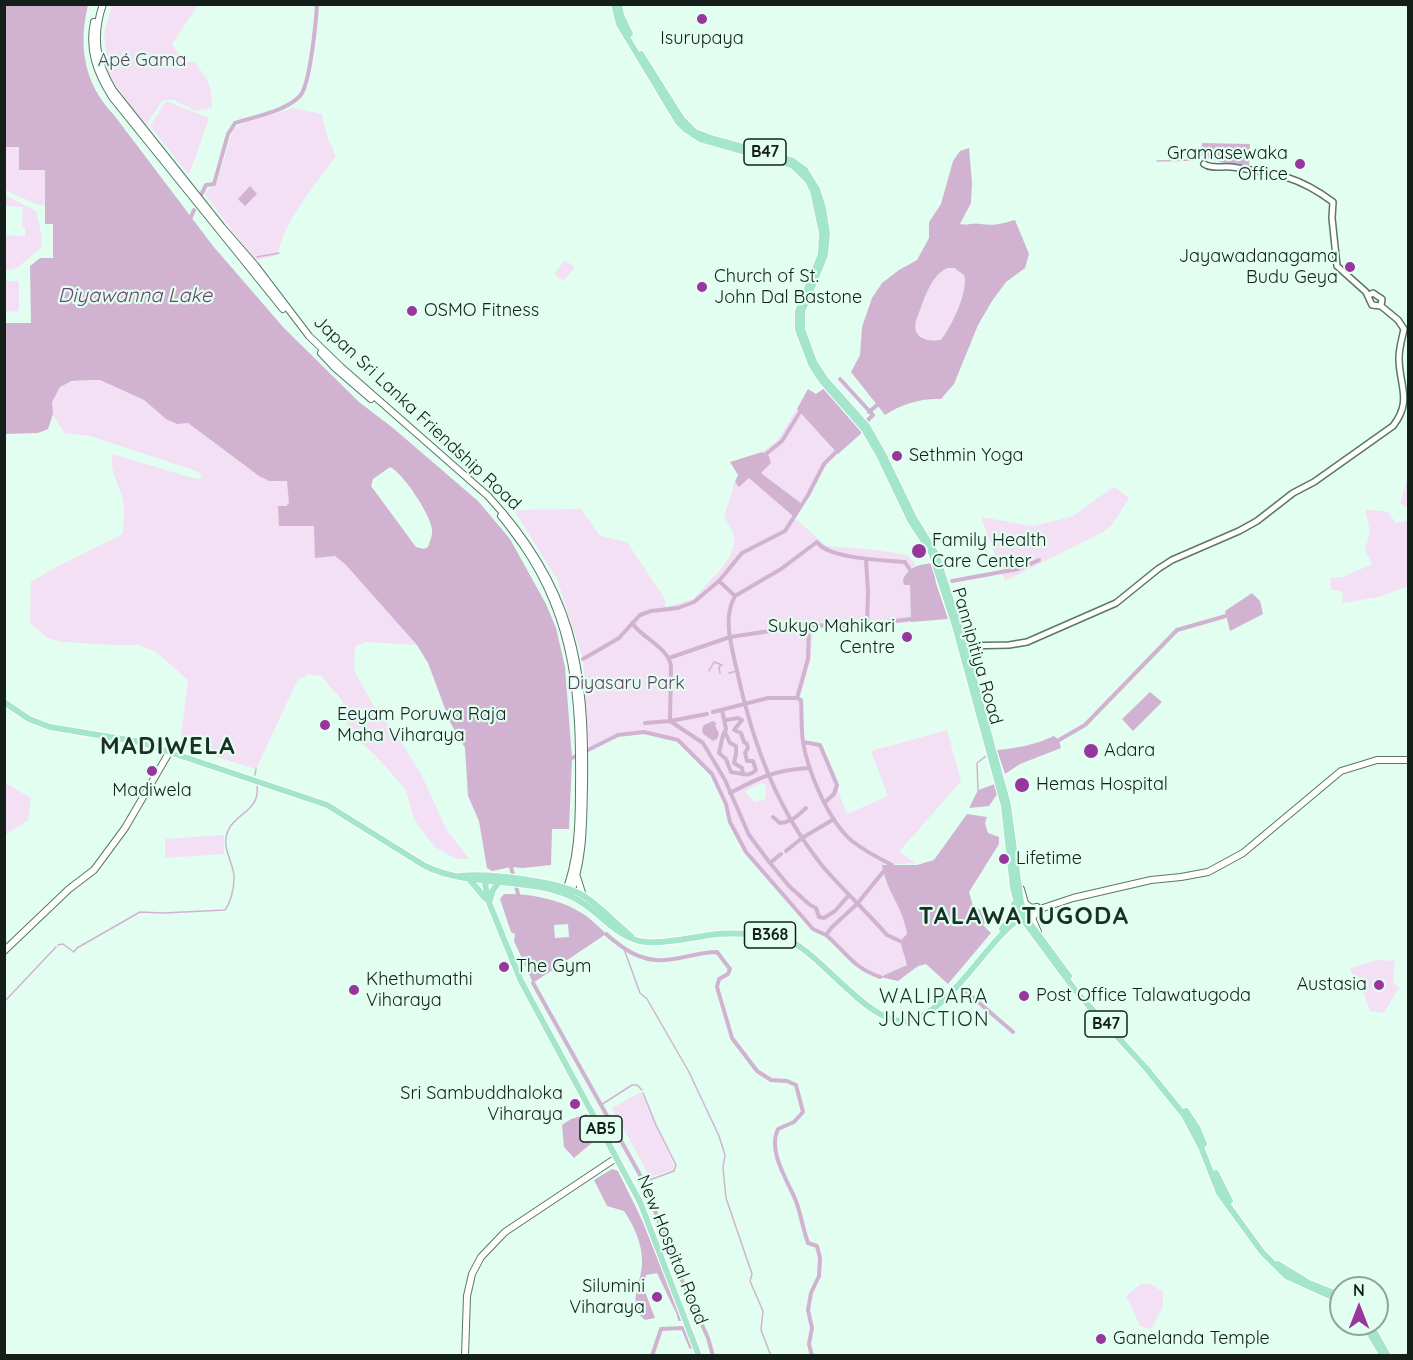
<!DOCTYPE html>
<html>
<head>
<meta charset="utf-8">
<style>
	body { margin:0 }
	#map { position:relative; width:1413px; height:1360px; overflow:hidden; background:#e1fef0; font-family:Quicksand,sans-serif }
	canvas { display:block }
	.frame { position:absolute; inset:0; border:6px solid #141f1a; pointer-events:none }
	.north { position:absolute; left:1329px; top:1276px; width:60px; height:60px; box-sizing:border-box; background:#e1fef0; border:2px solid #8fa59a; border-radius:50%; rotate:0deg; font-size:16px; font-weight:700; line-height:24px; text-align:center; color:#141f1a }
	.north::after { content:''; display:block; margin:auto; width:21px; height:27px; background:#98369d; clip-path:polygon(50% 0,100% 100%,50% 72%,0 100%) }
</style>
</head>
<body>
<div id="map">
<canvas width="1413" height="1360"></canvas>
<div class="frame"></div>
<div class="north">N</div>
</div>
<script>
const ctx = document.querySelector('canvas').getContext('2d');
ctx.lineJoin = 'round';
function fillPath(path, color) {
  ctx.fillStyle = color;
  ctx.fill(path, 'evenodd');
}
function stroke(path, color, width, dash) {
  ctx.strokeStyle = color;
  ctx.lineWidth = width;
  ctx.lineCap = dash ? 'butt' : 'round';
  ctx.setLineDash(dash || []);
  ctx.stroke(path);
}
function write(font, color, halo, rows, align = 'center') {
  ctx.font = font + ' Quicksand,sans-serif';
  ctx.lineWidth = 4.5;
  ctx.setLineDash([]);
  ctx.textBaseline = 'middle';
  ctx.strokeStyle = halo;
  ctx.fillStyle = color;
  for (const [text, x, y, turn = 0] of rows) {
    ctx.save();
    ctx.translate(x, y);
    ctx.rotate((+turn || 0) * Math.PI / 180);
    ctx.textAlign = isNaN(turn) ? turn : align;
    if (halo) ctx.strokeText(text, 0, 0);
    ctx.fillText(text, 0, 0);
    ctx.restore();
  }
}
fillPath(new Path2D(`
	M112,5h86l-26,39 13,19 9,-2c14,20 18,21 18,47l-17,3 -21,-11h-11l-18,27 -37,-53 -4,-41z
	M166,101l43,17 -20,57 -39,-49z
	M293,108l29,6 5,22 9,20c-23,32 -49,60 -59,99l-22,6 -51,-68 13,-10 16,-54c16,-11 41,-13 60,-21z
	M5,147h14l26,23v35l-9,-1 -31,-14z
	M5,195l31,16c3,12 7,24 5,37l-23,19 -5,3h-8v-35l20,1v-8l-3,-1 1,-20 -18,-1z
	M565,260l10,7 -12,14 -9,-7z
	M947,268h6l11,7c5,17 -13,52 -23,65 -14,1 -29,-2 -25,-19 7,-17 13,-43 31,-53z
	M5,281h14v30l-14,1z
	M100,380l44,20 22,19 22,4 71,53 10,5h19l1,22 -3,3 28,20 21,30 10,8 72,81 -51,-3 -11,4 -1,24 18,33 31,42 19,31 24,53 23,30h-13l-21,-12 -7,-8 -15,-22 -7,-27 -29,-33 -22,-20 -10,-17 -2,-19 -22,-25 -13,-2 -11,7 -41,88 -76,-23 8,-66 -32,-28 -17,-7h-23l-52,-3 -17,-4 -17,-15 1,-41c29,-19 61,-32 92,-48 0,-10 2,-23 0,-33 -3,-15 -15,-32 -10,-47l76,23 10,2 3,-1 -3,-6 -109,-36 -25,-3c-4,-6 -11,-14 -13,-21 -6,-30 27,-33 48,-32z
	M797,409l41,45 -14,10 -22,40 -42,-32 11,-9 -2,-7 -7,-4 15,-11z
	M1408,476v32l-8,-5z
	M749,477l77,69 51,4 30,5 9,10 -10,7 4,13 1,37 -53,6h-45l-2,30 -11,39 5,43 15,5 27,69 41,-18 -17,-45 76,-21 14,51 -62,71 17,11 -33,2 1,14 21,38 2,17 -7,7 7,24 -27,12 -16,-5 -11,-8 -15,-18 -12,-11 -13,-6 -51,-58 -16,-19 -16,-30 -4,-18 -14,-30 -34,-34 -34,-10 -26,4 -29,14 -6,-89 -26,-80 -43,-69 67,-1 19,27 27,6 38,57 1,8 28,-8c12,-18 42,-37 40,-61 0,-7 -6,-15 -10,-21l11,-35 4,5zM762,783l4,2 -1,14 -11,3 -9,-11z
	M1114,487l15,11 -15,24 -9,9 -100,50 -24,-64 52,9 38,-9z
	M1365,509l23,3 8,11 12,-2v65l-29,11 -36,6 -1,-12 -11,-1 -1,-12 13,-1 29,-13 -7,-14 5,-18z
	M4,782l27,16 -3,22 -23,15z
	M224,835v19l-59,4v-19z
	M1376,960l19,1 -2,21 7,7 -3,2 -13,22 -14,-2 -12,-35 -5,1 -3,-9z
	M641,1092l33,73 -1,5 -23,7 -38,-69z
	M1141,1284h10l12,8v14l-11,22 -3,1 -9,-3 -14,-30z`), '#f4e0f4');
fillPath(new Path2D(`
	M5,4l83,1c-10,41 -4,79 26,110l99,131 70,81 76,75 34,26 85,73 32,38 36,65 10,24 9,39 7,91 -3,71h-17l-1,36 -28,3 -12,-1 -19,4 -5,-3 -8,-47 -11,-25 -3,-48 -15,-26 -22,-59 -11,-18 -72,-81 -10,-8 -20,2 -1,-32h-35l-1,-20h8l3,-3 -2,-22h-18l-10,-5 -71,-53 -11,1 -11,-5 -22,-19 -44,-20h-10l-18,1 -12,6 -8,15 1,12 -5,15 -10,4 -33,1v-111h26l-1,-57 10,-8h13v-34h-8v-54h-26v-23h-14zM390,467c13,6 40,47 42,62 1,5 -2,12 -4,18l-4,2 -8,-2 -45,-61 2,-7z
	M1202,143l48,1 -1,21 -22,-1 -26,-8z
	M969,148l3,35 -1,20 -11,21c8,2 13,-2 20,0 15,2 20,0 35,-4l14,34 -4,14 -19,14 -14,19 -14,24 -24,59 -13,15c-19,-1 -40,5 -56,16l-34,-43 9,-17 2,-28 10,-29 10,-15 17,-13 18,-10 12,-22v-16l12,-18 12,-43 7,-10zM947,268h7l10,7c5,16 -13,52 -23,65 -14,2 -29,-2 -25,-19 7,-17 13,-44 31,-53z
	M250,186l7,8 -12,12 -7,-7z
	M826,387l38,44 -26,23 -41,-45 11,-20 8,5z
	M762,452l7,4 2,7 -10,10 41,31 -8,13 -45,-39 -10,9 -4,-5 3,-7 -8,-13z
	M933,563l3,20 12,36 -37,3 -1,-37h-6l-1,-5c6,-14 15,-15 30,-17z
	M1252,593l8,8 3,13 -33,17 -5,-20z
	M1150,692l12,10 -29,29 -11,-12z
	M713,721l4,3 -2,1 4,9 -2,5 -4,2 -10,-7 -1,-5 2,-4z
	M1054,736l5,4 2,8 -41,16 -15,10 -8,-24c20,-2 38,-5 57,-14z
	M995,784l3,9 -9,13 -20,2 9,-18z
	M967,814l20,3 -2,6 3,10 11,4v7l-30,48 4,14 17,10 -7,9 8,8 -43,51 -22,-20 -8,2 -20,15 -18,-4 27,-12 -7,-24 7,-7c-4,-28 -21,-42 -25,-69h35l17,-5z
	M504,894c27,-1 59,6 81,21 8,6 15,13 21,19l-73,49 -19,-42 1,-7 -4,-2 -11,-33zM568,924l1,13 -14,1 -1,-13z
	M587,1114l13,22 -26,22 -10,-11 -2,-22 9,-6z
	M612,1169l6,2 24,49 39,96 -3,1 -21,-44 -11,2 -2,14 11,29 -10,2c-20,-15 -2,-39 -3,-59 0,-18 -8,-35 -18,-50l-17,-5 -13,-26z`), '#d1b3d1');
stroke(new Path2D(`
	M1157,161l38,-1
	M257,257l22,-4
	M709,671l5,-9 8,3 -3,2 1,6
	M729,673l8,-2
	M997,750l1,3
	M255,775l1,-6
	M978,790l-1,-27 9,-7
	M58,945l5,-1 11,8 3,-4 63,-36 23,1 62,-3c6,-8 9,-22 9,-32 1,-15 -16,-32 -4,-51 10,-15 30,-18 27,-42
	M624,949l16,44 7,6 42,73 30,64 6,19 -2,13 3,30 26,76 -2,7 13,30 -2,19 10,26
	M4,1002l52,-55
	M643,1093l13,32 20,40 -2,6 -30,11
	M601,1105l31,-20h5l5,5`), '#d1b3d1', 1.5);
stroke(new Path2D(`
	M201,195l5,-10 8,-1 14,-50 7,-11c21,-7 49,-11 65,-27 10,-11 16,-74 17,-92
	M191,217l3,-7
	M840,379l33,36 -5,5
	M869,412l8,-7
	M766,454l16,-13 18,-29
	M866,559l2,34 -1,31
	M719,581l16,15
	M952,581l66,-12 21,-9
	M632,623c12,17 35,23 39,43l-1,55 33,22 22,37 24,55 21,28 19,23 21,19 6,3 3,9 5,1 11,-7 14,-16
	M669,658l61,-21 53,-8 14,-4 57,1 57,-7
	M583,659l36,-21 21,-23 11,-4 27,-3 16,-6 25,-21 23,-28 43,-22 23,-36 16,-31 13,-13
	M797,698l11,-39 1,-34
	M722,710l4,19 -3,6 -4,18 7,6 5,13c10,1 18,6 25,-2l-3,-9h-6l-2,-8 3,-5 -1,-4 -3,-2 -3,-9 -7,-3 8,-10 -4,-2 -12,2
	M713,712l55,-14h29l4,2c1,14 0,29 2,42 5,30 26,80 49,99 13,10 26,17 40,24
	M645,723l25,-2 37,-7
	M725,732l5,11 6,3v8l-2,9 8,5 1,6
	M1059,740l26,-15 92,-95 49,-14
	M803,742l17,3 17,40 -3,9 -9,8
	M572,758l46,-23 26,-3 34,8 34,34 14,30 4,18 16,30 67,77 13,6
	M730,793c28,-15 47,-24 80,-25
	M773,817l7,6c12,-1 17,-7 26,-15
	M786,851l16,-13 32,-19
	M770,863l11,-9
	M511,867l7,27
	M606,934c17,15 35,28 59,26 18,-1 34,-8 52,-8l13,17 -2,5 -9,5 -2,8 15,51 25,33 14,9 16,1 9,4 7,27 -9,10 -16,7c-11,22 10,52 18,72 5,14 7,28 12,42l9,3 3,12 -1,18 -8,17 -3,17 4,18 -3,16 3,12
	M900,941l-13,-6c-20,-23 -42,-43 -62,-66 -48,-58 -72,-125 -88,-198 -5,-24 -15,-52 -2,-75l46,-27 36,-27c12,17 66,18 88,20l5,8
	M880,977c-28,-10 -33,-24 -54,-42l6,-8 25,-23 26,-32
	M533,983l111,199 33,87 31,69 5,18
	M962,988l51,44
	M679,1316l1,3
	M652,1356l9,-27 22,-1 8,19`), '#d1b3d1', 4);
const tertiary = new Path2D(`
	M1369,295l4,-2 9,6 -1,7
	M962,646l47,-1 18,-3 89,-39 42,-34 14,-9 67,-29 18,-10 36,-28 21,-11 79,-56c20,-26 6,-40 6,-68 0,-10 3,-19 5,-29l-6,-9 -17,-14 -9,-1 -6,-13 -29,-26 -5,-48 1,-16c-36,-27 -59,-29 -102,-35 -9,-1 -20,2 -27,-3`);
const secondary = new Path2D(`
	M103,4c-11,32 -7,58 10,86l109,137 33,38 54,71 32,31 147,129c84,91 98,169 96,290 -1,36 0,74 -14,108
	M94,22c-6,28 3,51 18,75l171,212
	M321,353l14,15 36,31
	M501,516c8,9 15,20 22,29 53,77 57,155 56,245 0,34 -1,71 -14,103
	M577,877l6,19
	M1021,889l4,14 6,5 6,-1
	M1037,912l-5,6 6,14
	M1025,914l48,-16 78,-18 30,-3 27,-5 35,-19 98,-82 36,-11h31
	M4,951l65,-62 25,-19 31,-42 45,-77
	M465,1356l2,-60 5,-22 9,-17 24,-25 111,-74`);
const primary = new Path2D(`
	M614,4l5,20 59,98 7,7 15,10 92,26 16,16 5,10 9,42 -1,21 -23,57v19l13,34 11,17 42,48 15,26 31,65 21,32 24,74 49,180 9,82 8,29 57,77 68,74 38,47 17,32 18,46 43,59 24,24 55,25
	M619,4l2,11 9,19
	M641,54l41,65 13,13 19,7 79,22 12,9 12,19 6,19 4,25 -2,22 -23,57v17l12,33 11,17 42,47 16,28 31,64 22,36 25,78 47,173 13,98 8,19 40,54
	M4,702l25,17 21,8 90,15 187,63 98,61c46,22 98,10 145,30 29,12 44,43 76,46 25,2 49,-6 72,-8 12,-1 25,0 37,0 9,1 18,0 27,3 38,13 87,90 125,84 44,-8 78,-80 116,-105
	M460,876c30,-3 99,5 124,20 17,11 31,27 47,40
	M484,877l4,23 33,81 119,221 59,154
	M470,880l15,18
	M490,900l3,-10 6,-8
	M1002,929l11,-15 1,-10
	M1186,1111l12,18 6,15
	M1216,1173l14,28
	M1278,1264l31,19 32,13
	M1364,1324l19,32
	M1370,1324l18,32`);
stroke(tertiary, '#5c766a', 8);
stroke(secondary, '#5c766a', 8);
stroke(primary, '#fff', 8);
stroke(tertiary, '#fff', 5);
stroke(secondary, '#fff', 6);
stroke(primary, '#a3e6cc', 6);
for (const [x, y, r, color] of [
	[702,19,6,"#98369d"],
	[1300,164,6,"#98369d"],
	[1350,267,6,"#98369d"],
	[702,287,6,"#98369d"],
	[412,311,6,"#98369d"],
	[897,456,6,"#98369d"],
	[919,551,8,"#98369d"],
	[907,637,6,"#98369d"],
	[325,725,6,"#98369d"],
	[1091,751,8,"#98369d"],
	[152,771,6,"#98369d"],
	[1022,785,8,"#98369d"],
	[1004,859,6,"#98369d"],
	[504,967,6,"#98369d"],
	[1379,985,6,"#98369d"],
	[354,990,6,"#98369d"],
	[1024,996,6,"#98369d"],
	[575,1104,6,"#98369d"],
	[657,1297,6,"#98369d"],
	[1101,1339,6,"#98369d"]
]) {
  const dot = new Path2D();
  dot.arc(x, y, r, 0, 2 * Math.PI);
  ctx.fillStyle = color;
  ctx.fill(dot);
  stroke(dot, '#e1fef0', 2);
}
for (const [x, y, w] of [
	[765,152,42],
	[770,935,51],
	[1106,1024,42],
	[601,1129,42]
]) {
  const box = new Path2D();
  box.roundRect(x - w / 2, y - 13, w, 26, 4.5);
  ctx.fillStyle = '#e1fef0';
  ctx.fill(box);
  stroke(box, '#141f1a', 1.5);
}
write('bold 16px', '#141f1a', null, [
	["B47",765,152],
	["B368",770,935],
	["B47",1106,1024],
	["AB5",601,1129]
]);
write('18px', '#141f1a', '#e1fef0', [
	["Isurupaya",702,39,"center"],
	["Gramasewaka",1288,154,"right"],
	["Office",1288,175,"right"],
	["Jayawadanagama",1338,257,"right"],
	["Budu Geya",1338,278,"right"],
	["Church of St.",714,277],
	["John Dal Bastone",714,298],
	["OSMO Fitness",424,311],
	["Sethmin Yoga",909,456],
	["Family Health",932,541],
	["Care Center",932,562],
	["Sukyo Mahikari",895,627,"right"],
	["Centre",895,648,"right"],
	["Eeyam Poruwa Raja",337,715],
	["Maha Viharaya",337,736],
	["Adara",1104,751],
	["Hemas Hospital",1036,785],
	["Madiwela",152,791,"center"],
	["Lifetime",1016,859],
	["The Gym",516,967],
	["Khethumathi",366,980],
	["Viharaya",366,1001],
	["Austasia",1367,985,"right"],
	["Post Office Talawatugoda",1036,996],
	["Sri Sambuddhaloka",563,1094,"right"],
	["Viharaya",563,1115,"right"],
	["Silumini",645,1287,"right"],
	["Viharaya",645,1308,"right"],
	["Ganelanda Temple",1113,1339]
], 'left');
write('18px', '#613962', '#e1fef0', [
	["Apé Gama",142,61],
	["Diyasaru Park",626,684]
]);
write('18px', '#141f1a', '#e1fef0', [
	["Japan Sri Lanka Friendship Road",417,413,43],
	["Pannipitiya Road",977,656,74],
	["New Hospital Road",672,1250,68]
]);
write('italic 20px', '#6e456f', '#e1fef0', [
	["Diyawanna Lake",135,296]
]);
ctx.letterSpacing = '1.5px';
write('20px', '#183026', '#e1fef0', [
	["WALIPARA",934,997],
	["JUNCTION",934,1020]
]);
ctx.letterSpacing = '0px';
ctx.letterSpacing = '1.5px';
write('bold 24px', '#183026', '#e1fef0', [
	["MADIWELA",168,747],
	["TALAWATUGODA",1024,917]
]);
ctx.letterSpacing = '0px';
</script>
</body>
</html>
